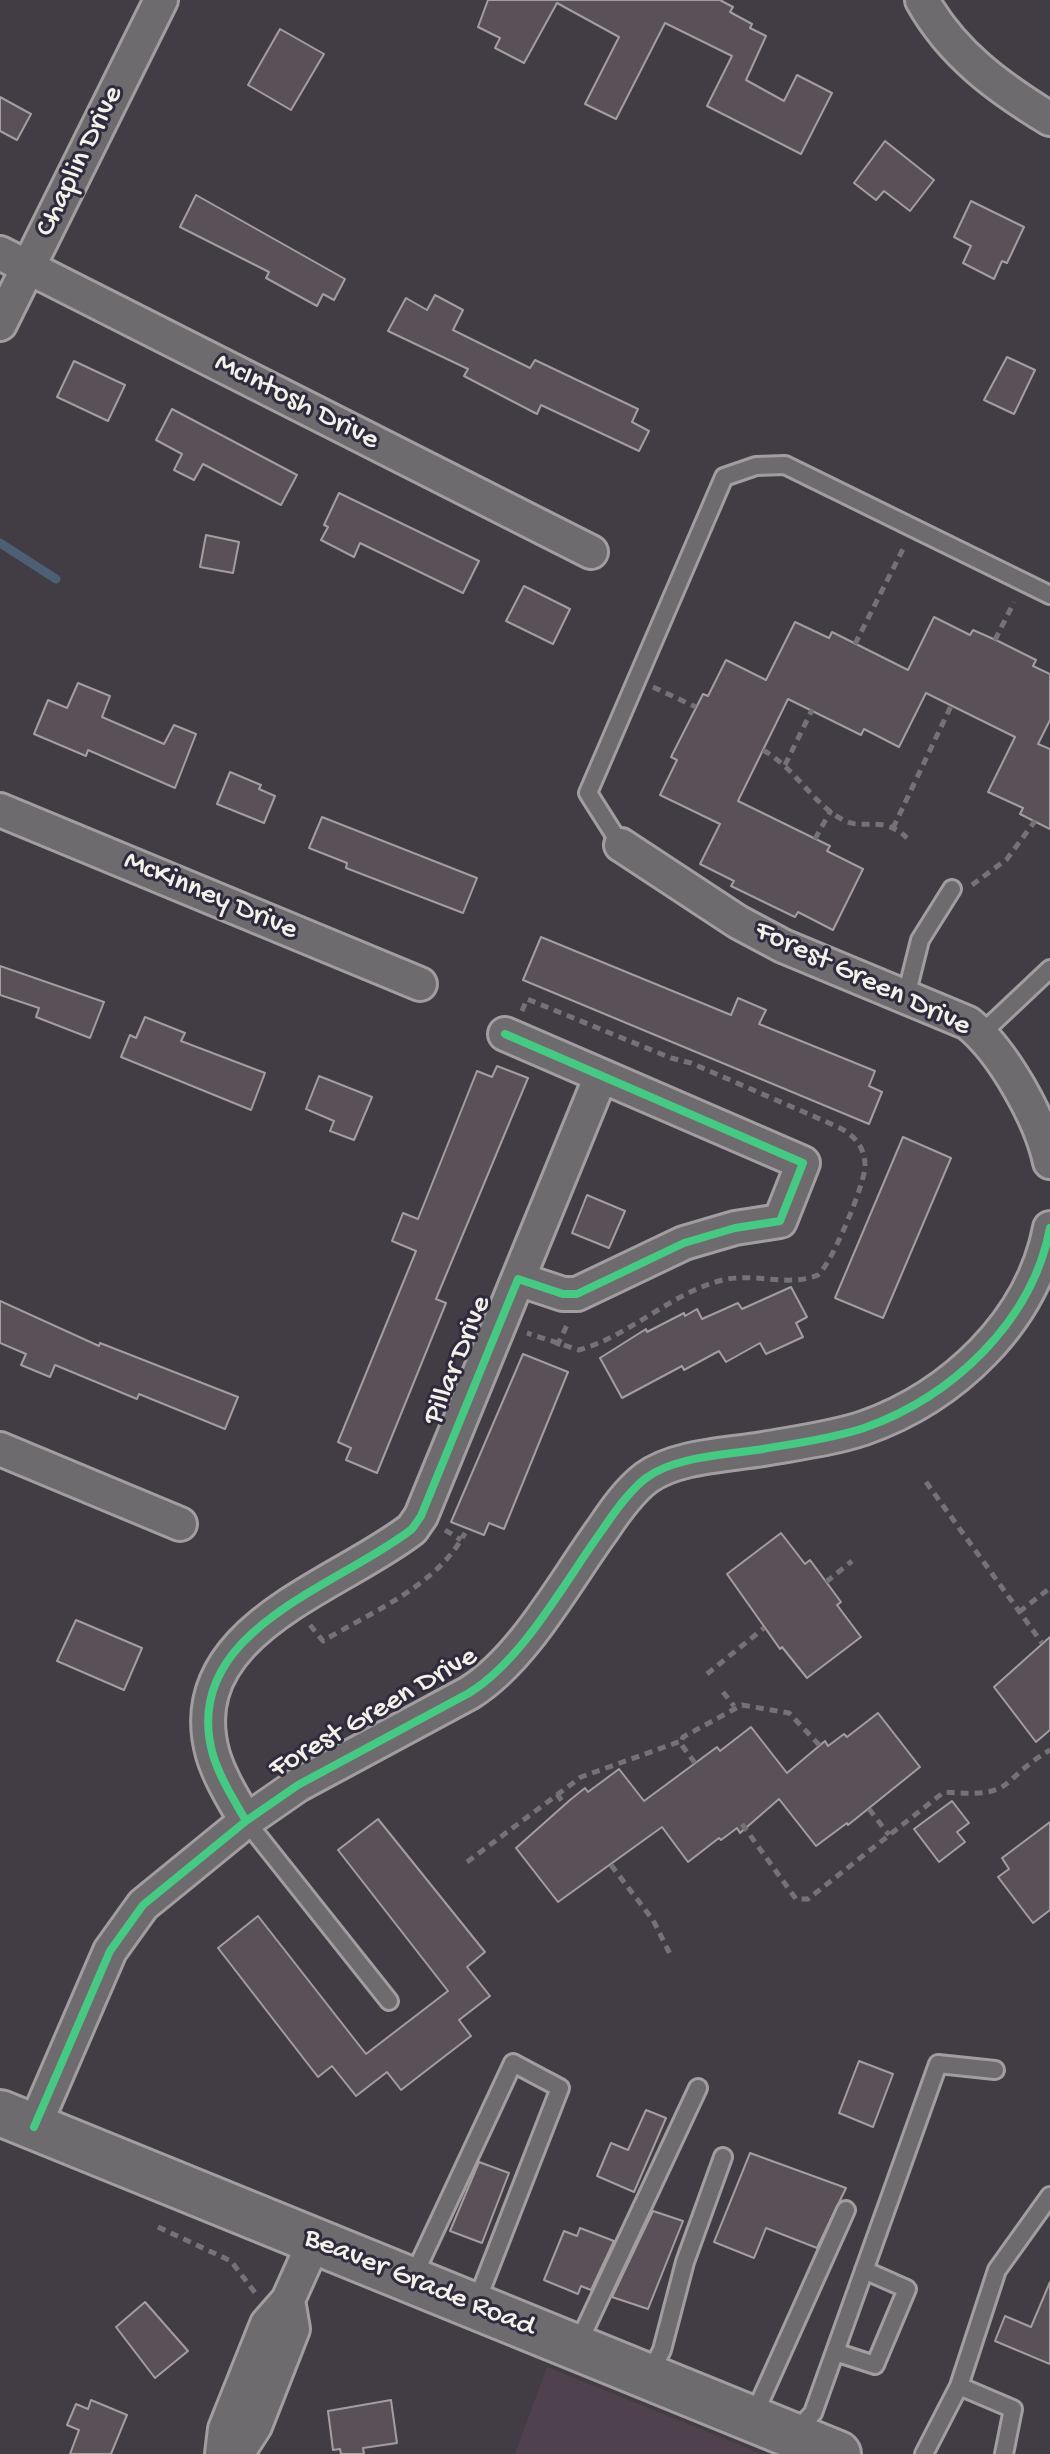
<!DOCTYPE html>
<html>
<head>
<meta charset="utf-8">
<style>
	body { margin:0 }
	canvas { display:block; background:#423c44 }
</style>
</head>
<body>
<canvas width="1050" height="2454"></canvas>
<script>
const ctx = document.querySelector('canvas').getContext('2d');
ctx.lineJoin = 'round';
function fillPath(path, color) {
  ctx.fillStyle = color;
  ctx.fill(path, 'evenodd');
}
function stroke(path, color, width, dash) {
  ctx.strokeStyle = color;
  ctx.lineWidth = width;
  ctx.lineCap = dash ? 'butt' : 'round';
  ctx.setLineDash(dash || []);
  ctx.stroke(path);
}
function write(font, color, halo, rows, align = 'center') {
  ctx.font = font + ' "Gochi Hand",sans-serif';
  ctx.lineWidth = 6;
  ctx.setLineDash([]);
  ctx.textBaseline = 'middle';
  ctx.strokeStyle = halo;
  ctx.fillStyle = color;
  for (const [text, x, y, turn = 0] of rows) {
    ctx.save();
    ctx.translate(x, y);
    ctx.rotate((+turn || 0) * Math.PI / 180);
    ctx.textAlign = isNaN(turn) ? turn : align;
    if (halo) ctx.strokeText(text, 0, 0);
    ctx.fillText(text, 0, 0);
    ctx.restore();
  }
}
fillPath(new Path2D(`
	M547,2367l215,87h-247z`), '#4f424e');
stroke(new Path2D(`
	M0,543l56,36`), '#4d5f74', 9);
const building = new Path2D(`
	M488,0h232l13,7 -3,5 22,12 -2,4 16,8 -20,44 38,21 13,-26 35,18 -31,61 -94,-48 25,-50 -67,-33 -49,96 -31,-15 34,-67 -62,-34 -33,60 -29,-15 5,-10 -22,-11z
	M280,29l44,25 -33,56 -43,-25z
	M0,97l31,17 -14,26 -17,-9z
	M885,141l49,39 -24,31 -26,-20 -8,9 -22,-17z
	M196,195l149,84 -11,21 -11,-6 -6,12 -51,-28 3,-6 -89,-45z
	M971,201l53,26 -17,36 -5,-2 -8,18 -31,-16 8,-17 -17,-9z
	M435,295l28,15 -10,20 77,38 5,-8 103,49 -6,13 17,9 -10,20 -98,-46 -4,9 -73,-38 4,-7 -80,-38 18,-33 21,12z
	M1007,357l28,13 -21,44 -30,-14z
	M74,361l51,24 -17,36 -51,-24z
	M172,409l125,66 -16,30 -78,-41 -9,16 -20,-10 8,-16 -26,-14z
	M339,493l140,68 -16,32 -103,-50 -6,14 -33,-17 7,-13 -4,-2z
	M206,535l33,7 -6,31 -33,-6z
	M524,586l46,23 -17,35 -47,-23z
	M934,617l36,18 3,-5 25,11 38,19 -3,6 17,8v46l-12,24 12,5v80l-30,-15 3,-6 -35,-16 27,-55 -89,-44 -27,54 -35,-18 -3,6 -73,-36 -50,102 92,45 -3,5 36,18 -30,61 -35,-18 -3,5 -27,-13 -37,-18 3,-5 -34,-17 20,-40 -60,-29 17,-35 -6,-3 32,-63 5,2 18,-36 40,20 29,-58 34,16 3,-6 76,38z
	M78,683l32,13 -8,21 62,27 10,-19 22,9 -21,54 -87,-38 -2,6 -52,-22 14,-34 19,8z
	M230,772l31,13 -2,4 16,7 -11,27 -47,-19z
	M322,817l155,61 -14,35 -117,-45 1,-5 -38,-15z
	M541,937l190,78 7,-17 28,12 -7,14 116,47 -6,15 13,6 -13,32 -346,-144z
	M0,966l104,36 -14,36 -54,-21 3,-9 -39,-13z
	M145,1017l40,16 -4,8 84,32 -14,37 -130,-53 9,-22 6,3z
	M497,1066l31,12 -92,221 10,4 -69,170 -31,-13 5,-12 -13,-6 78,-191 -24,-10 11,-28 15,6 59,-148 15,6z
	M319,1076l53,21 -18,43 -24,-9 4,-10 -28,-12z
	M903,1137l48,21 -68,160 -48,-20z
	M587,1195l38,16 -16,37 -37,-15z
	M791,1287l16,30 -11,6 7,14 -37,17 -6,-11 -34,19 -7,-11 -35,19 -2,-4 -60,32 -22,-40 46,-29 1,3 37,-19 1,3 12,-7 5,10 36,-16 4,6z
	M0,1301l99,45 1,-3 138,54 -13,32 -86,-35 -2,5 -82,-34 -5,12 -29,-12 5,-11 -26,-11z
	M523,1354l45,18 -64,157 -15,-6 -5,12 -33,-13z
	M781,1533l24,31 5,-4 31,42 -4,3 24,32 -54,41 -25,-31 -2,2 -53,-75z
	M76,1620l66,28 -18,42 -67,-29z
	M1050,1637v93l-14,12 -42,-55z
	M878,1713l42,54 -72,58 -1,-2 -31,23 -37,-47 -39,34 -3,-5 -16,12 -2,-2 -31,24 -26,-35 -104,75 -42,-54 54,-48 15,-12 3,4 31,-23 25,32 73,-54 3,4 31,-24 36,46 38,-32 3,5 16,-12 3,3z
	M952,1801l17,22 -12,9 8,10 -26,20 -25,-33z
	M378,1819l107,133 -18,15 23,29 -31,24 12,16 -70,54 -14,-18 -31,24 -24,-30 -14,11 -100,-129 40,-32 108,138 82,-63 -110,-141z
	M1050,1822v88l-17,13 -35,-46 11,-8 -7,-11z
	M859,2061l34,13 -20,53 -34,-14z
	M646,2110l20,8 -32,74 -37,-16 14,-33 17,7z
	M750,2153l96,35 -29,60 -51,-20 -12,30 -40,-16z
	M479,2162l30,11 -27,70 -32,-12z
	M653,2211l30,10 -35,88 -36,-12z
	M580,2228l34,13 -23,49 -10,-4 -3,8 -34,-14 20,-49 13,5z
	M1050,2282v82l-55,-23 10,-25 26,11z
	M145,2302l43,49 -33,27 -39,-51z
	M91,2400l36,15 -16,39h-41l9,-24 -12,-5 9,-21 12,5z
	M391,2400l6,43 -34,5 1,6h-23l-1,-5 -7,1 -5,-39z`);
fillPath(building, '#595157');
stroke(building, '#a29ea0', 2);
const service = new Path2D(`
	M621,845l-33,-52 136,-316 32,-11 29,-1 265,130
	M906,996l14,-56 32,-51
	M981,1034l69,-65
	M246,1821l143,180
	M413,2277l100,-214 47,25 -84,215
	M577,2346l121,-258
	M835,2352l40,13 32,-76 -43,-19
	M648,2376l14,-26 23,-88 38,-105
	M959,2386l38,-116 53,-74
	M753,2417l93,-207
	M793,2434l20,-21 125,-349 57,6
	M924,2454l35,-68 54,23 -9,45`);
const minor = new Path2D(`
	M922,0c30,54 77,88 128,119
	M0,253l591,299
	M0,324l161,-324
	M0,810l420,174
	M621,845l117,77 45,24 185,77c35,28 73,96 82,139
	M518,1279l83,-203
	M0,1449l180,75
	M246,1821c-12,-21 -26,-43 -33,-66 -35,-124 125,-168 199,-226l9,-13 97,-237 45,15h14l107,-51 51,-15 45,-7 23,-58 -298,-129
	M34,2127l76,-176 33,-46 103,-84 52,-36 171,-92c55,-34 96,-112 134,-164 12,-18 26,-38 43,-51 30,-22 81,-23 117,-29 33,-6 68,-10 101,-21 88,-31 168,-106 186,-200
	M222,2454l3,-25 42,-105 21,-24 26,-58
	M237,2454l18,-28 38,-97 -5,-29`);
const secondary = new Path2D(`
	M0,2113l838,341`);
stroke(service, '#a29ea0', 22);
stroke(minor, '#a29ea0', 38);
stroke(secondary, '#a29ea0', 50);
stroke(new Path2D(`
	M995,640l19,-38
	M855,644l50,-99
	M653,687l43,20
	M763,750c32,18 49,53 80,70 20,11 39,-6 64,18
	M785,765l27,-55
	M893,828l58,-122
	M815,839l16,-29
	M972,885l35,-26 28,-38
	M522,1011l5,-12 144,59 20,5 145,63c17,8 28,19 29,38 2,16 -34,101 -47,111 -31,13 -66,-4 -99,6 -50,14 -90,55 -140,69l-52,-17
	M557,1346l12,-25
	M926,1482l116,161
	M445,1530l16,10
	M826,1582l26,-21
	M1019,1612l31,-24
	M310,1625l13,16c50,-30 114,-55 142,-108
	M707,1674l57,-46
	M723,1692l11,14
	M695,1763l-14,-19 2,-7 59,-32 47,8 34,36
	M557,1794l7,10
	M869,1809l20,26
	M742,1824l54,75h12l136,-107c74,6 52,-10 106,-42
	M467,1862l114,-85 100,-36
	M611,1865l42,55 19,38
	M158,2227l73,34 25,33`), '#757276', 5, [8, 6]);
stroke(service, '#6e6b6e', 16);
stroke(minor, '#6e6b6e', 32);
stroke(secondary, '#6e6b6e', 44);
stroke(new Path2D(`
	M246,1821c-12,-21 -26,-43 -33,-66 -35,-124 125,-168 199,-226l9,-13 97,-237 45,15h14l107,-51 51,-15 45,-7 23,-58 -298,-129
	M34,2127l76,-176 33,-46 103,-84 52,-36 171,-92c55,-34 96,-112 134,-164 12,-18 26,-38 43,-51 30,-22 81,-23 117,-29 33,-6 68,-10 101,-21 88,-31 168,-106 186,-200`), '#46c982', 8);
write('30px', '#f4f1e8', '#2f2a3d', [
	["Chaplin Drive",81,162,-64],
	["McIntosh Drive",296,403,27],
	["McKinney Drive",210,897,23],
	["Forest Green Drive",862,980,25],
	["Pillar Drive",459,1361,-68],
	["Forest Green Drive",374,1714,-30],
	["Beaver Grade Road",419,2284,22]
]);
</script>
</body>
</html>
